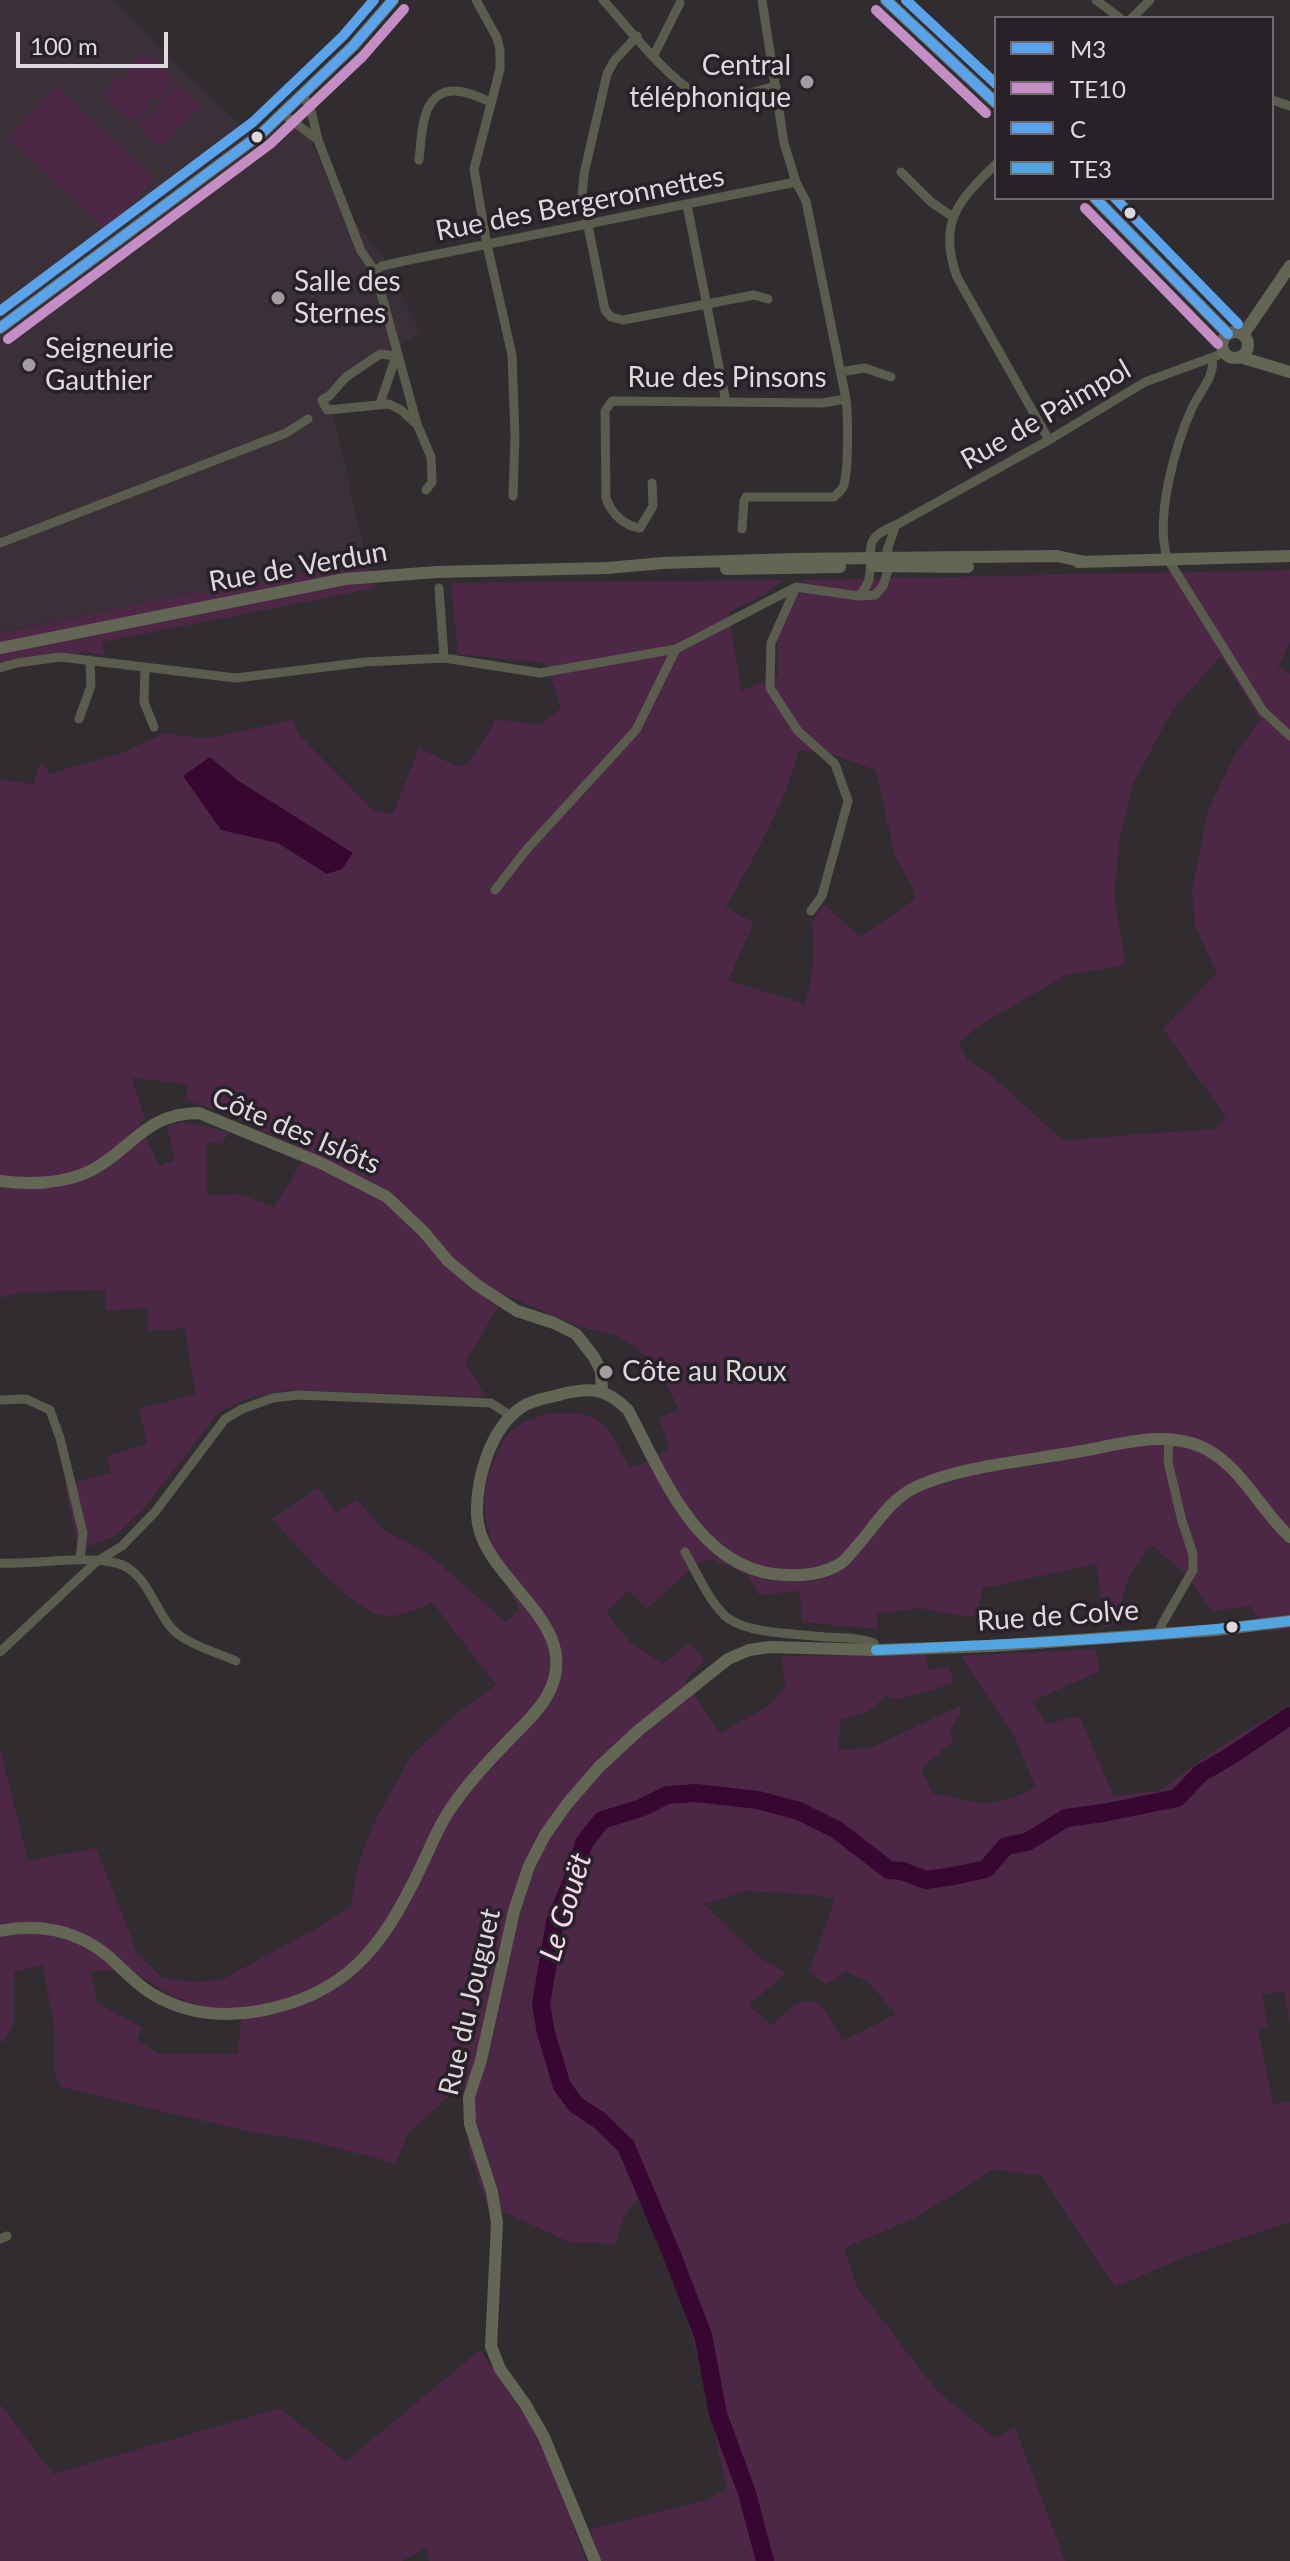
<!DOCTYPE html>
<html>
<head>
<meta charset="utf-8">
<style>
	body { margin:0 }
	#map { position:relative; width:1290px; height:2561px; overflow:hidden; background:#312c30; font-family:Lato,sans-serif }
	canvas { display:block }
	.legend { position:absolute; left:994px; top:16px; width:280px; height:184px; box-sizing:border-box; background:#282127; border:2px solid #716b70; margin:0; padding:10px 14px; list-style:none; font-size:24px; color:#ded9dd }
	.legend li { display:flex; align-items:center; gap:16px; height:40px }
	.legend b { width:40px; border:2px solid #716b70 }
	.scale { position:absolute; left:16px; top:32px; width:152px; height:36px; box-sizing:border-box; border:4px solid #ded9dd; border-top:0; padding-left:10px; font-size:24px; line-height:28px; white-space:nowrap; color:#ded9dd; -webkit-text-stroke:6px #282127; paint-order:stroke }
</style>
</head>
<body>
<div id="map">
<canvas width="1290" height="2561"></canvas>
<ul class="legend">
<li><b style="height:10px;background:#5aa3ea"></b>M3</li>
<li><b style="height:10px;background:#c48dc3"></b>TE10</li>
<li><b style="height:10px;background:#5aa3ea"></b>C</li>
<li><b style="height:10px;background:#53a5e2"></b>TE3</li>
</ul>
<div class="scale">100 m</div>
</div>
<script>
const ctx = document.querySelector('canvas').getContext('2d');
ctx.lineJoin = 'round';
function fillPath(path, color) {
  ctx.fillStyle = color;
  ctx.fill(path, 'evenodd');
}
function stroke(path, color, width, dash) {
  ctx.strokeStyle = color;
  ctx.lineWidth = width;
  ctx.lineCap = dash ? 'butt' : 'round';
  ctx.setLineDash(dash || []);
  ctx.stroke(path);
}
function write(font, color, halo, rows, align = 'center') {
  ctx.font = font + ' Lato,sans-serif';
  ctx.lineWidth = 7;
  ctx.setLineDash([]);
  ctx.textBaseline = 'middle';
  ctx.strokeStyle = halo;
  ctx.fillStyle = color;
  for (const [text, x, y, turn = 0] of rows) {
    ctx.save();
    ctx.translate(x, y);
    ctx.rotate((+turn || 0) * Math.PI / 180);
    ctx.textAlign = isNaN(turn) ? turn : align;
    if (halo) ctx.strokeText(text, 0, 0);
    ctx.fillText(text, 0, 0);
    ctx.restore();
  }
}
fillPath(new Path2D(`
	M0,0h114l63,65 68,65 57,-10 35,80 47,58 36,74 -91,64 38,166 -202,36 -165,34z`), '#3b2f38');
fillPath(new Path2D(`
	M142,53l4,4 3,-3 22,22 -2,3 4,4 -16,17 -5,-4 -5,5 4,4 -16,16 -4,-4 -2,3 -23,-22 3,-3 -5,-4 16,-16 5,4 5,-5 -4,-4z
	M177,84l23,22 -41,42 -22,-22z
	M57,86l97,92 -48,52 -98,-92z
	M367,562l8,26 -273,54 3,14 -19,-4 -86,12v-31l165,-35z
	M1290,570v72l-12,25 12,7v955l-22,3 -17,-26 -39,5 -27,-38 -34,-28c-22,27 -29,45 -33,79l-14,3 -7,-63 -114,24 -7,28h-14l-43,-8 -43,6 2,15 -75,-7 -4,-31 -40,4 -12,-20 -36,-16 -14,4 -50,46 -18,-19 -23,23 23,28 34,23 26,-21 15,17 -19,21 35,52 47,-26 18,-20 -3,-31 142,-2 6,16 19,-3 5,16 -54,16 -14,-3 -19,16 -26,7 -3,31 35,-3 86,-41 3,6 -13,19 5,9 -33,29 11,24c20,3 40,11 59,10 15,-2 32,-10 45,-15l-20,-48 -55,-84 135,-7 4,22 -67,30 13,23 33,-8 35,80 45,-5 62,-45 69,-41v319l-6,-33 -22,3 5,32 -9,4 15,74 17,-2v120l-107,36 -68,29 -73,-111 -48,-7 -79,49 -71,30 13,39 79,103 59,48 20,-11 50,134h-465l-6,-14 -3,-18 114,-29 22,-11c-22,-100 -42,-202 -83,-297l-18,21 -11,31 -46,-2 -82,-38 -18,-54 -5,-68 -56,52 -13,29 -90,-23 -59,-9 -185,-44 -6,-11v-44l-12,-67 -29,7v51l-10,18 -4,1v-293l28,112 68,-13 41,104 25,26 34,4 25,-2 96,-52 33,-21 9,-45 16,-41 35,-63 43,-42 43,-31 -64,-83c-10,6 -37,16 -47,14 -36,-7 -88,-71 -113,-97l46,-31 18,24 21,-12 28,31 42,22 79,69 13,-12c-15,-39 -41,-82 -33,-124 2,-14 16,-47 26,-56 19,-17 66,-24 87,-9 13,9 22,33 30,46l12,-2 29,-17 -11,-30 20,-9 -14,-28 -27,-33 -26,-14 -31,-7 -76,-32 -40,68 21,34 -197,-7 -43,9 -28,14 -77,99 -28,25 -35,13 -13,-66 47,-11 -6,-17 41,-12 -8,-35 57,-15 -11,-66 -37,3 -1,-23 -42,3 1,-21 -86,2 -20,6v-519l33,5 9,-24 7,14 72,-21 43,-19 45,4 84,-18 5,14 75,76 20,4 26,-66 37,18 10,-1 13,-16 17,-30 44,6 21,-17 -15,-45 -88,-9 -7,-71 332,-3 -21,16 -33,16 12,79 37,-15 -1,-37 26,-59zM1221,656l39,64 -26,36 -26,54 -16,81 3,35 22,47 -54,56 63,88 -12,12 -151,11 -76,-68 -19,-11 -9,-17 18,-17 89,-52 59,-10 -11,-70 6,-58 13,-53 40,-75zM799,750l38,6 39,14 19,87 18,31 2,11 -54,38 -37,-32 -12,16c3,30 2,54 -7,83l-77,-24 26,-57 -28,-16c28,-51 58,-100 73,-157zM210,757l27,23 115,73 -10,16 -15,5 -49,-31 -57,-13zM132,1078l55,6 -1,16 40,14 82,38 -34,55 -36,-13 -31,1 -1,-53 15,2 9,-12 -46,-10 -17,4 8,34 -16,6 -20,-44 6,-2zM746,1891l71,4 18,4 -26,73 17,12 20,-12 22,10 28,32 -53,27 -18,-31 -9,-9c-20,-2 -31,12 -44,25l-23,-21 37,-32 -26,-15 -56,-54zM129,1970l45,27 31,10 38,3 -6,44h-79l-21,-14 5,-12 -45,-25 -6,-32z
	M480,2350l61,89 45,122h-156l-5,-13 -23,13h-402v-157l53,70 227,-66 66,53z`), '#4d2746');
fillPath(new Path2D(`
	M210,757l27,23 116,73 -11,16 -15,5 -49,-31 -57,-13 -38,-54z`), '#370732');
stroke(new Path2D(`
	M765,2561l-18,-68 -29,-79 -15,-79 -33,-85 -44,-104 -27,-26 -23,-15 -14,-19 -16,-53 -5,-29 14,-82 19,-46 10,-33 18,-23 39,-12 26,-13 29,-2 62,7 41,11 38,19 52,40 13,1 24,9 28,-4 32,-7 20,-23 21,-4 39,-24 37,-5 74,-15 24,-25 28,-16 61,-41`), '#370732', 18);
stroke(new Path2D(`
	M476,0l21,38 3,12v19l-26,100 12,71 26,115 3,81 -2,60
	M603,0c23,25 74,92 105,98 18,4 51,-8 68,-12
	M1096,0l24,18
	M1132,18l18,-18
	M637,36l-23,25 -7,13 -23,100 -2,22 23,114 6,7 12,3 131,-25 14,4
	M654,55l26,-52
	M1272,100l18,6
	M283,114l35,26 -8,-34 -7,-10
	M318,140l43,111 14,20 42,153 14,33 1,25 -6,8
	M419,160c3,-23 1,-69 35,-69 11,-1 26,7 37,11
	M996,164c-37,36 -59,58 -39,113l92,163
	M901,172l30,30 22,15
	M687,205l39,197
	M375,271l7,-5 22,-5 392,-79
	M1212,358c4,18 -13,34 -20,50 -17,38 -37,108 -25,150l96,153 27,25
	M840,372l25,-4 26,9
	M380,404l16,-48 -16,-2 -34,23 -17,19 -7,4 5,10 62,-6 12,6 14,13
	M652,483l1,23 -13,22c-16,-2 -29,-15 -34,-30l-1,-87 7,-10 210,2 24,-4
	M742,529l2,-28 2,-4h88c3,-3 8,-7 9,-10 6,-14 5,-71 3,-88l-40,-198 -10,-19 -12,-39 -22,-143
	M0,543l286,-110 22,-14
	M796,587l-25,56 -1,45 28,43 37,33 13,37 -26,95 -11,15
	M439,588l5,70
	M859,596c4,-5 9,-11 10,-17 6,-31 -10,-39 27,-54l153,-85 96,-58 79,-29
	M145,667l-1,35 10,25
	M0,668l17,-5 43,-6 176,21 130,-16 78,-4 96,15 136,-24 120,-62 63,9 16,-1 8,-9 5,-16 2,-13 -3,-7 9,-25
	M79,719l12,-33 -1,-26
	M495,890l32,-41 109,-119 40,-81
	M0,1400l26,-1 24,11 10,28 23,95 -3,26
	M685,1552c11,19 26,54 44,67 22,15 70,15 96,18 17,1 33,0 49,6l2,7
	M0,1563c39,2 77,-8 116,0 33,7 40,56 63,72 16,12 39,18 57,26
	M1159,1633l3,-9 31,-54v-16l-11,-33 -14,-59 1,-22
	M0,1652l96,-90 26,-16 33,-34 70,-93 17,-10 31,-11 25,-3 193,8 20,13
	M0,2239l7,-3`), '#5a5c4e', 9);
stroke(new Path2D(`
	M886,0l110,103
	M1095,198l133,136
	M0,328l262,-195 91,-87 40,-46
	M1222 345a13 13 0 1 1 26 0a13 13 0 1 1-26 0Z
	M1243,335l47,-69
	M1240,357l50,15
	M1078,562l212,-6
	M874,566l94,1
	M726,569l114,-2
	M0,648l345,-69 92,-7 170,-4 56,-5 130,-4 264,-3 28,6
	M0,1181c29,4 65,3 92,-11 41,-22 54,-57 107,-57l122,50 66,34 37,35 24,29 29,24 40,26 37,12 22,11 18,23 7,14 1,20
	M0,1931c38,-8 77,-1 108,25 15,13 28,29 46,39 33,19 67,23 105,16 88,-16 123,-64 160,-140 10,-20 18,-42 30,-60 17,-26 37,-47 58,-69 14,-15 30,-28 40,-46 42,-73 -68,-116 -70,-181 -1,-36 13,-87 45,-108 12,-8 27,-9 40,-13 29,-7 44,-6 66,16 35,65 71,164 159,165 19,1 36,-1 53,-11 6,-4 12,-12 17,-18 18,-20 33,-47 59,-59 44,-21 117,-27 166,-36 38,-7 83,-21 120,-4 40,19 57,62 88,90
	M595,2561l-51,-124 -19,-33 -25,-35 -9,-23 6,-123 -5,-31 -22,-68 -1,-27 12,-37 33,-149 15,-45 16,-31 22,-31 32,-37 40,-37 89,-71 21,-9 21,-3 106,3 116,-4 225,-16 73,-9`), '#636654', 12);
stroke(new Path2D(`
	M886,0l110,103
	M1095,198l133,136
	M0,328l262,-195 91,-87 40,-46`), '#5aa3ea', 10);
stroke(new Path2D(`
	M876,10l110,103
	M1085,208l133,136
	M8,339l262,-195 93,-88 41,-47`), '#c48dc3', 10);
stroke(new Path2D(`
	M906,0l90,84
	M1115,198l123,126
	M0,311l253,-189 90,-86 31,-36`), '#5aa3ea', 10);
stroke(new Path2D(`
	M876,1650c138,-6 276,-12 414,-29`), '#53a5e2', 10);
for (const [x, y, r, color] of [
	[807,82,8,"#a19ca0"],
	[257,137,7,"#ded9dd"],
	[1130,213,7,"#ded9dd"],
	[278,298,8,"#a19ca0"],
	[29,365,8,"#a19ca0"],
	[606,1372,8,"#a19ca0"],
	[1232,1627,7,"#ded9dd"]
]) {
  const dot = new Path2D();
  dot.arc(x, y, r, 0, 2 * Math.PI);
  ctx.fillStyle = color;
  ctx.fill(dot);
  stroke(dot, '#282127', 3);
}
write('28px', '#ded9dd', '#282127', [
	["Central",791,66,"right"],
	["téléphonique",791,98,"right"],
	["Salle des",294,282],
	["Sternes",294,314],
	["Seigneurie",45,349],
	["Gauthier",45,381],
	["Côte au Roux",622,1372]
], 'left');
write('28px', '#ded9dd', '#282127', [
	["Rue des Bergeronnettes",580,204,-11],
	["Rue des Pinsons",727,378],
	["Rue de Paimpol",1046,415,-30],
	["Rue de Verdun",298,567,-10],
	["Côte des Islôts",296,1131,23],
	["Rue de Colve",1058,1616,-4],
	["Rue du Jouguet",470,2002,-77]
]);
write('italic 30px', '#f9d7f1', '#282127', [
	["Le Gouët",566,1907,-73]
]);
</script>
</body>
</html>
